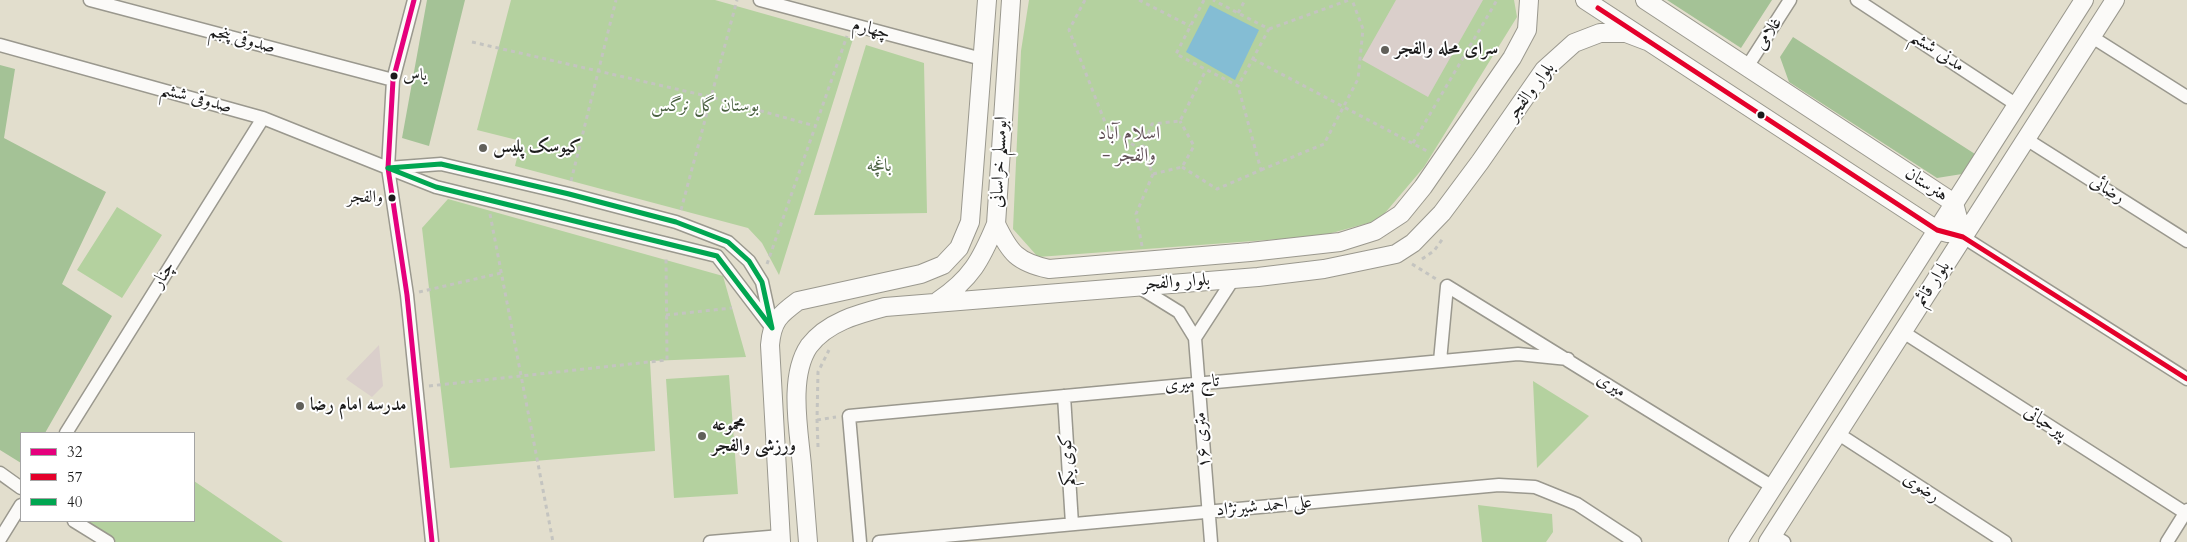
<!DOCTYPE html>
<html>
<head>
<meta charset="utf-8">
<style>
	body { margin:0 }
	#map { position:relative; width:2187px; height:542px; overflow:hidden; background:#e2decd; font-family:Cardo,serif }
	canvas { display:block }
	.legend { position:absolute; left:20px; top:432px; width:175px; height:90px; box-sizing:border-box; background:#fff; border:1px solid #a4a4a4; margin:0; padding:6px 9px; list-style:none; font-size:15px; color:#1c1c1c }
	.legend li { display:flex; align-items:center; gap:10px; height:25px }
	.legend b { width:25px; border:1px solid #a4a4a4 }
</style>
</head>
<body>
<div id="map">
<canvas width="2187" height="542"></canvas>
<ul class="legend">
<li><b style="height:6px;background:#e5007d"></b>32</li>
<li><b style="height:6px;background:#e4002b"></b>57</li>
<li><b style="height:6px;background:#00a651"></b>40</li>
</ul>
</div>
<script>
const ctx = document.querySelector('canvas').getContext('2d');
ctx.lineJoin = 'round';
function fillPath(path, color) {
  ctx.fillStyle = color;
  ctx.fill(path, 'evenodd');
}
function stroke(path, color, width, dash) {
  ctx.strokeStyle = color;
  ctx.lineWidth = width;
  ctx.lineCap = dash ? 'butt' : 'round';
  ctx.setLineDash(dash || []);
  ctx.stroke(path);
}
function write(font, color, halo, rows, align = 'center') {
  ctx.font = font + ' Cardo,Amiri,serif';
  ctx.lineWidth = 4;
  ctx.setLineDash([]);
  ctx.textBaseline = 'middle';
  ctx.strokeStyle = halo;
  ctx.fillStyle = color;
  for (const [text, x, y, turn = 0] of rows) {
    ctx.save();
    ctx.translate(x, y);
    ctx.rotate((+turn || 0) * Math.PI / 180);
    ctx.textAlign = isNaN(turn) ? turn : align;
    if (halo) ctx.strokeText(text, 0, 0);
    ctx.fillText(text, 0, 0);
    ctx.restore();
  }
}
fillPath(new Path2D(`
	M511,0h204l138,39 -74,236 -17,-32 -14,-15 -233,-62 6,-25 -44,-11z
	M1029,0h485l3,17 -93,150 -45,53 -58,16 -283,21 -25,-28 8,-178z
	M866,45l58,18 3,150 -113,2z
	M448,199l275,77 23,81 -96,4 5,90 -205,17 -28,-240z
	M117,207l45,28 -40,63 -45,-28z
	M729,375l9,119 -64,4 -8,-119z
	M1533,381l56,35 -52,52z
	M194,481l89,61h-167l-31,-21h109z
	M1478,505l74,9 1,18 -7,10h-64z`), '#b4d19f');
fillPath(new Path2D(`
	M427,0h38l-36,146 -27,-8z
	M1667,0h105l-31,48z
	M1793,37l182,117 -13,20 -25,4 -148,-96 -9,-25z
	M0,65l15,4 -11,69 102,54 -44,92 50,32 -67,117h-24v30l-21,-13z`), '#a4c296');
fillPath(new Path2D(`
	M1210,5l49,25 -24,50 -49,-28z`), '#84bdd4');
fillPath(new Path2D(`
	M1396,0h87l-55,97 -66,-37z
	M379,345l4,41 -11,11 -26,-18z`), '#dacfcb');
const minor = new Path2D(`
	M90,0l303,80
	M414,0l-21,80 -5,88 19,127 25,247
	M760,0l222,59
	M1857,0l160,105
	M2092,37l95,60
	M0,45l263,73 125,50
	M1747,67l43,-67
	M2026,139l161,102
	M441,164l128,30 107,28 52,20 21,19 13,21 10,46 -55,-72 -281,-69 -48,-19z
	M1963,237l224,142
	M1137,286l42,26 16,26 39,-60
	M1903,332l284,182
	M1195,338l16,204
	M1440,361l7,-75 326,201
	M1064,396l8,128
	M66,433l197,-315
	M1837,433l168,109
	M0,473l21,15
	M74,521l34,21
	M1772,535l12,7
	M0,539l21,-34
	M710,542l71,-6
	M860,542l-11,-126 669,-62 50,5
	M879,542l620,-57 36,2 42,17 58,38
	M2167,542l20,-32`);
const secondary = new Path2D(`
	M1585,0l352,230 11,3
	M1645,0l309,203 9,34
	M996,224c14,29 21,38 53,45l201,-17 90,-10 35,-11 26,-17 22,-27 89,-129 15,-28 2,-30
	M938,301c33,-22 43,-41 58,-77l15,-224
	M781,542l-11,-197c2,-24 9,-30 28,-44l123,-27 22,-9 16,-17 11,-26 17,-222
	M808,542c-2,-25 -4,-51 -6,-76 -3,-35 -14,-89 7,-120 18,-24 49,-32 76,-39l373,-30 66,-8 72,-15 17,-11 29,-30 38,-51 64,-92 30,-27 26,-10h26l21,8
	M1738,542l346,-542
	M1768,542l347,-542`);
stroke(minor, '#9a988e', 15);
stroke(secondary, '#9a988e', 20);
stroke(new Path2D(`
	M1085,0l-16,30 39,100 34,20
	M1139,0l51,26
	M1204,0l-28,54 62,32 31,-57 -56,-29
	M1238,13l7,-13
	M1269,29l80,-29
	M472,42l239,55 104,29
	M1253,59l176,93
	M1413,143l84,-143
	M1182,167l35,22 44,-19 -23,-84
	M1261,170l63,-26 34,-65 5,-50 -11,-29
	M1153,174l29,-7 12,-21 -14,-25
	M571,181l45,-181
	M681,210l56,-210
	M490,214l63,328
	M1142,246l-6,-32 17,-40 -11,-24 10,-26 28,-3 26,-51
	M1422,259l12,-8 10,-14
	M767,264l80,-228
	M1412,264l24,15
	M419,292l82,-19
	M666,315l66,-7
	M429,386l238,-26 -1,-103
	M817,420l19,-3
	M818,447l-1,-27 1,-48 11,-22`), '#c4c4c0', 3, [4, 4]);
stroke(minor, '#fbfaf8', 12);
stroke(secondary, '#fbfaf8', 18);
stroke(new Path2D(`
	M414,0l-21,80 -5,88 19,127 25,247`), '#e5007d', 5);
stroke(new Path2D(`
	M1598,8l339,222 26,7 224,142`), '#e4002b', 5);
stroke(new Path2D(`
	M441,164l128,30 107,28 52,20 21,19 13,21 10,46 -55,-72 -281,-69 -48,-19z`), '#00a651', 5);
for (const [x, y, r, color] of [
	[1385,50,5,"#61605a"],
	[394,76,4.5,"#1c1c1c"],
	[1761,115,4.5,"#1c1c1c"],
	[483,148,5,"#61605a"],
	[392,198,4.5,"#1c1c1c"],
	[300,406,5,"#61605a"],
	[702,436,5,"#61605a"]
]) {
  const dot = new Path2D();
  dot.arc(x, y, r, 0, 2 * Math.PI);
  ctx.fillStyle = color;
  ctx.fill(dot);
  stroke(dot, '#fff', 2);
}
write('17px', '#1c1c1c', '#fff', [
	["یاس",403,76],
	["والفجر",383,198,"right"]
], 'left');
write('18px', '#1c1c1c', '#fff', [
	["چهارم",871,30,15],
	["غلامی",1769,34,-57],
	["صدوقی پنجم",242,40,15],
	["مدنی ششم",1937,52,33],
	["بلوار والفجر",1531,92,-53],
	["صدوقی ششم",196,99,15],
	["ابومسلم خراسانی",1000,162,-87],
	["هنرستان",1926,185,33],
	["رضائی",2107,190,32],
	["چنار",164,275,-58],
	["بلوار والفجر",1176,283,-4],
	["بلوار قائم",1933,284,-57],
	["تاج میری",1192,384,-5],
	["میری",1611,386,32],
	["پیرحیاتی",2045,423,33],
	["۱۶ متری",1203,440,-95],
	["کوی یکم",1068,460,-94],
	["رضوی",1921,488,33],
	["علی احمد شیرنژاد",1264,507,-5]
]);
write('bold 18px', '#1c1c1c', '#fff', [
	["سرای محله والفجر",1395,50],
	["کیوسک پلیس",493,148],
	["مدرسه امام رضا",310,406],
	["مجموعه",712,426],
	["ورزشی والفجر",712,447]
], 'left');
write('18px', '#4a6041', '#fff', [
	["بوستان گل نرگس",705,107],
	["باغچه",879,167]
]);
write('19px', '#625158', '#fff', [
	["اسلام آباد",1129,135],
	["- والفجر",1129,157]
]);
</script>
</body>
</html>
